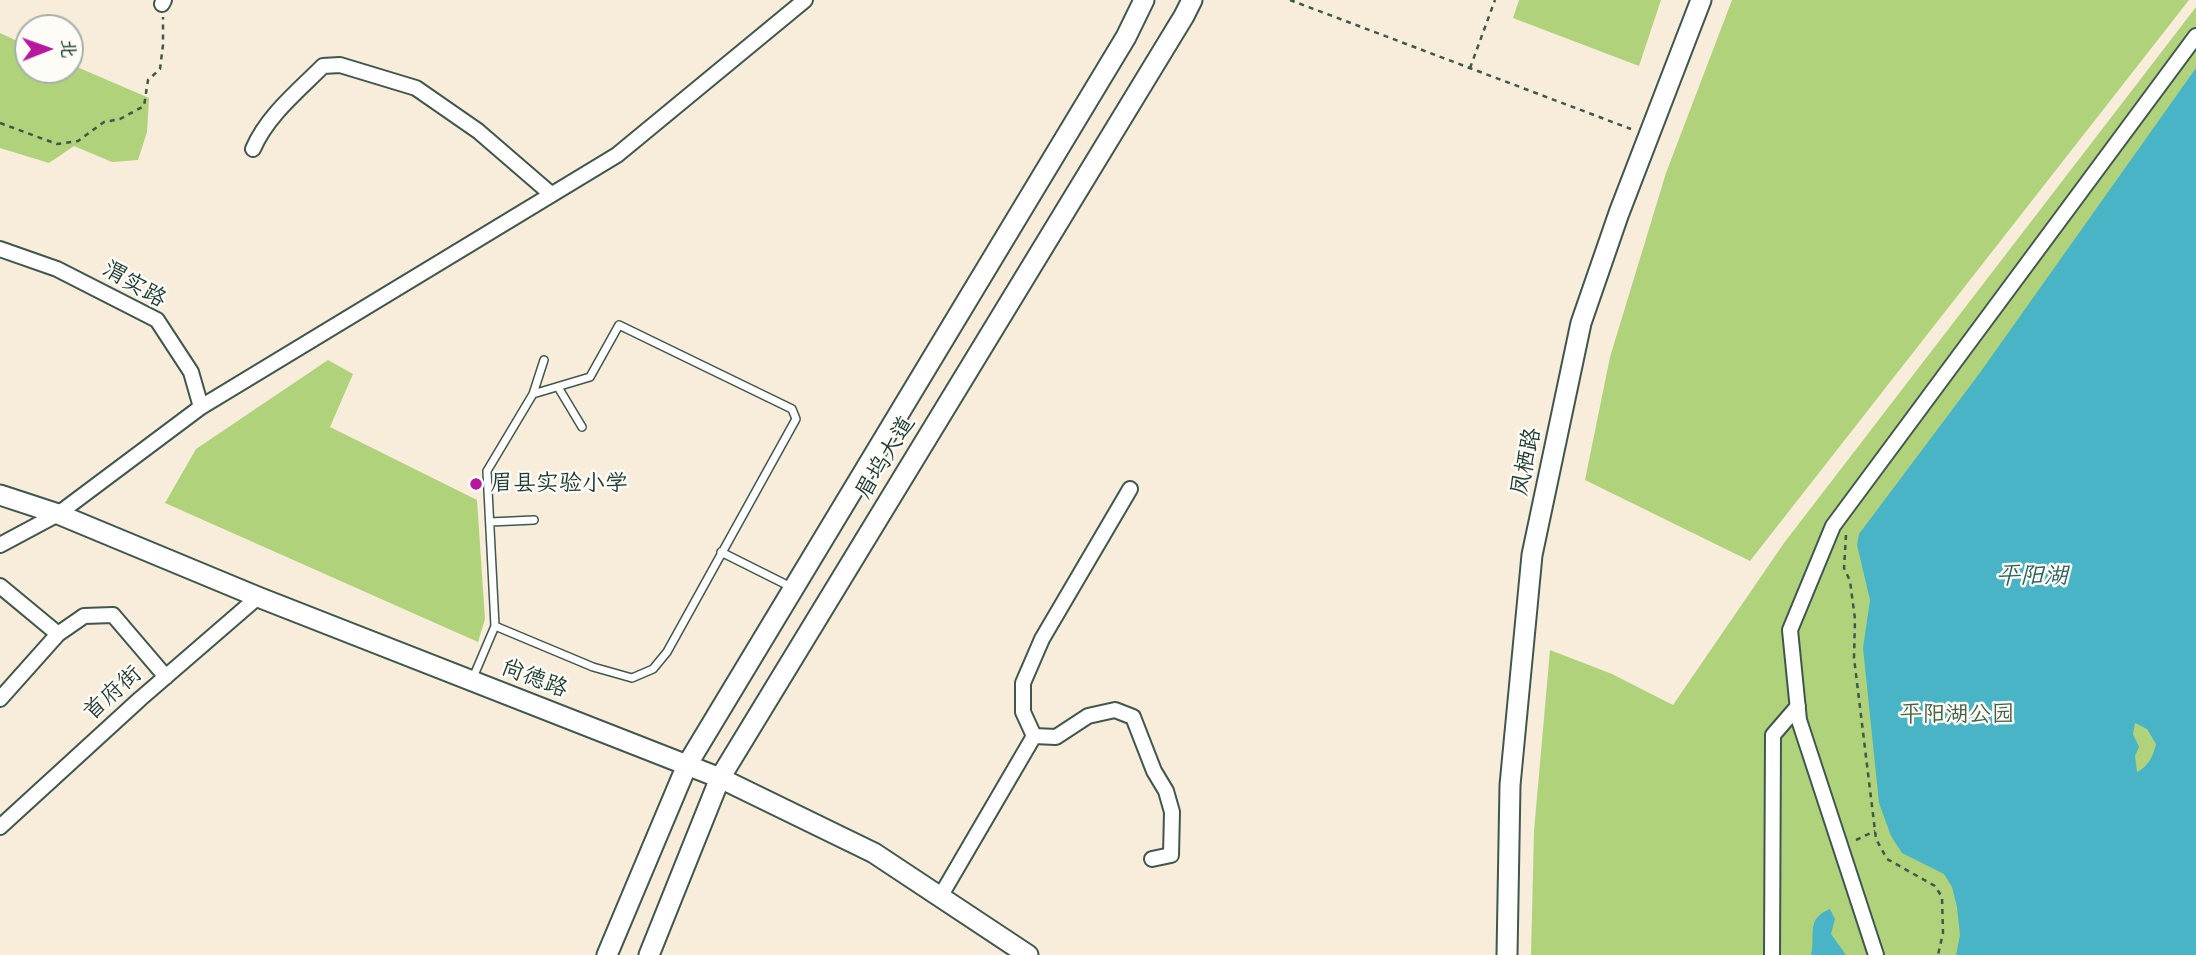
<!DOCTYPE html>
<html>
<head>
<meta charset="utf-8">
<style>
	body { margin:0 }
	#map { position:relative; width:2196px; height:955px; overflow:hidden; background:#f8ecda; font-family:Itim,"LXGW WenKai TC",sans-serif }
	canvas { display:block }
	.north { position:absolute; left:14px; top:14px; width:70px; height:70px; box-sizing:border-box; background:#fdfcf7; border:2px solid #a4b0a9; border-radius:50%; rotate:89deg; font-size:19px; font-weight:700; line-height:28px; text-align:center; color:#1f3d34 }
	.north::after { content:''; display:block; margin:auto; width:24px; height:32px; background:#b5179e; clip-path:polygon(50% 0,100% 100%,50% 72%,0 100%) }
</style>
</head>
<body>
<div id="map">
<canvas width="2196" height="955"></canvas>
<div class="north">北</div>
</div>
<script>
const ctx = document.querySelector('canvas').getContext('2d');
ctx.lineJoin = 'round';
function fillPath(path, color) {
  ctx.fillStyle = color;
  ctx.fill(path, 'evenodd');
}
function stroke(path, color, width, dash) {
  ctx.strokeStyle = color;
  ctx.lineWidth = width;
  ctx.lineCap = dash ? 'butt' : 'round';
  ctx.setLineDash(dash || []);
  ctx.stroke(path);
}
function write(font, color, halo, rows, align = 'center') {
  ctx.font = font + ' Itim,"LXGW WenKai TC",sans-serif';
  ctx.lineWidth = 5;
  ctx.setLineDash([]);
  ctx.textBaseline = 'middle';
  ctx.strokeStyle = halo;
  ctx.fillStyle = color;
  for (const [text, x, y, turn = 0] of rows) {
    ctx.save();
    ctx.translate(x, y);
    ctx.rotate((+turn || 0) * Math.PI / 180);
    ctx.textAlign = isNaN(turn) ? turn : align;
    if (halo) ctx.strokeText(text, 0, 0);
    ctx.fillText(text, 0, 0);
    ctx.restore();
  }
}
fillPath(new Path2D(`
	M1519,0h142l-22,66 -126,-48z
	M1732,0h457l-439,561 -165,-81 25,-123 56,-184z
	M2196,7v948h-665l3,-124 16,-181 62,24 61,31 111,-162z
	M0,33l28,13v24h42v-6l79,34 -2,34 -9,28 -26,2 -38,-16 -25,17 -49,-15z
	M328,360l25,14 -23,53 147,73 8,119 -7,23 -313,-139 31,-54z`), '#b0d27b');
fillPath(new Path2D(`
	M2196,68v887h-240l4,-20 -3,-28 -5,-20 -8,-13 -42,-21 -11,-17 -12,-33 -16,-155 7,-48 -13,-55 2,-11 120,-160zM2135,723l12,6 9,15c-2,11 -9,24 -19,28l-2,-16 4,-9 -6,-13z
	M1830,909l5,10 -4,15 15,21h-35c5,-21 -6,-36 19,-46z`), '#49b4c6');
const lane = new Path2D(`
	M558,387l24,40
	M490,522l44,-2
	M721,552l72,36
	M495,626l98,41 39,11 21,-9 14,-17 129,-233 -4,-10 -173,-84 -29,52 -57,17
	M472,680l23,-54 -8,-155 46,-77 11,-34`);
const street = new Path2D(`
	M162,4l2,-4
	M253,149c14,-33 45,-58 70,-83l17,-1 76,23 62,43 73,63
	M0,249l57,20 100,51 34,52 10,35
	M1130,489l-88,150 -19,44v29l11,24 22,1 32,-21 27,-6 18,7 21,54 12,20 6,21 -1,43 -19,4
	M0,545l58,-31 143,-107 416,-252 188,-155
	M0,586l58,48
	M0,699l58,-65 26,-18 29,-1 53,62
	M0,827l140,-128 118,-102
	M940,897l94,-161
	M1772,955l1,-220 25,-29
	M1876,955l-77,-235 -9,-90 43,-104 363,-490`);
const secondary = new Path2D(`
	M0,495l58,19 200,83 462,181 154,75 154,102
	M607,955l80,-190 439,-728 18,-37
	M649,955l71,-177 464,-762 8,-16
	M1507,955l3,-170 22,-230 49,-232 38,-110 82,-213`);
stroke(lane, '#40574d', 10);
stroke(street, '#40574d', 18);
stroke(secondary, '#40574d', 23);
stroke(new Path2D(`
	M1290,0l341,129
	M1470,68l25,-68
	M0,123l57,21 21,-3 26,-19 16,-3 24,-13 4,-26 12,-11 3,-24v-28
	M1846,535l-2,33 6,13 5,38 -1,39 22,181 11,20 48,27 7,11 1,36 -5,22
	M1856,840l19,-9`), '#40574d', 2.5, [5, 5]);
stroke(lane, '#fff', 7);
stroke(street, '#fff', 14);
stroke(secondary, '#fff', 19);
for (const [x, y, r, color] of [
	[476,484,7,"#b5179e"]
]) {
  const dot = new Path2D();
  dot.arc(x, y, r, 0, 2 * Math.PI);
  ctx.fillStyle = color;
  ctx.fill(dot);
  stroke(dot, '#fdfcf7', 2.5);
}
write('23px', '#1f3d34', '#fdfcf7', [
	["渭实路",134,285,30],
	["眉坞大道",886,458,-59],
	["凤栖路",1527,462,-78],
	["尚德路",534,679,21],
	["首府街",113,694,-42]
]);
write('23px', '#1f3d34', '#fdfcf7', [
	["眉县实验小学",490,484]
], 'left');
write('23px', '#436246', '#fdfcf7', [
	["平阳湖公园",1957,715]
]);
write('italic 24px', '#2c6160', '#fdfcf7', [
	["平阳湖",2032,577]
]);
</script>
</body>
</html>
